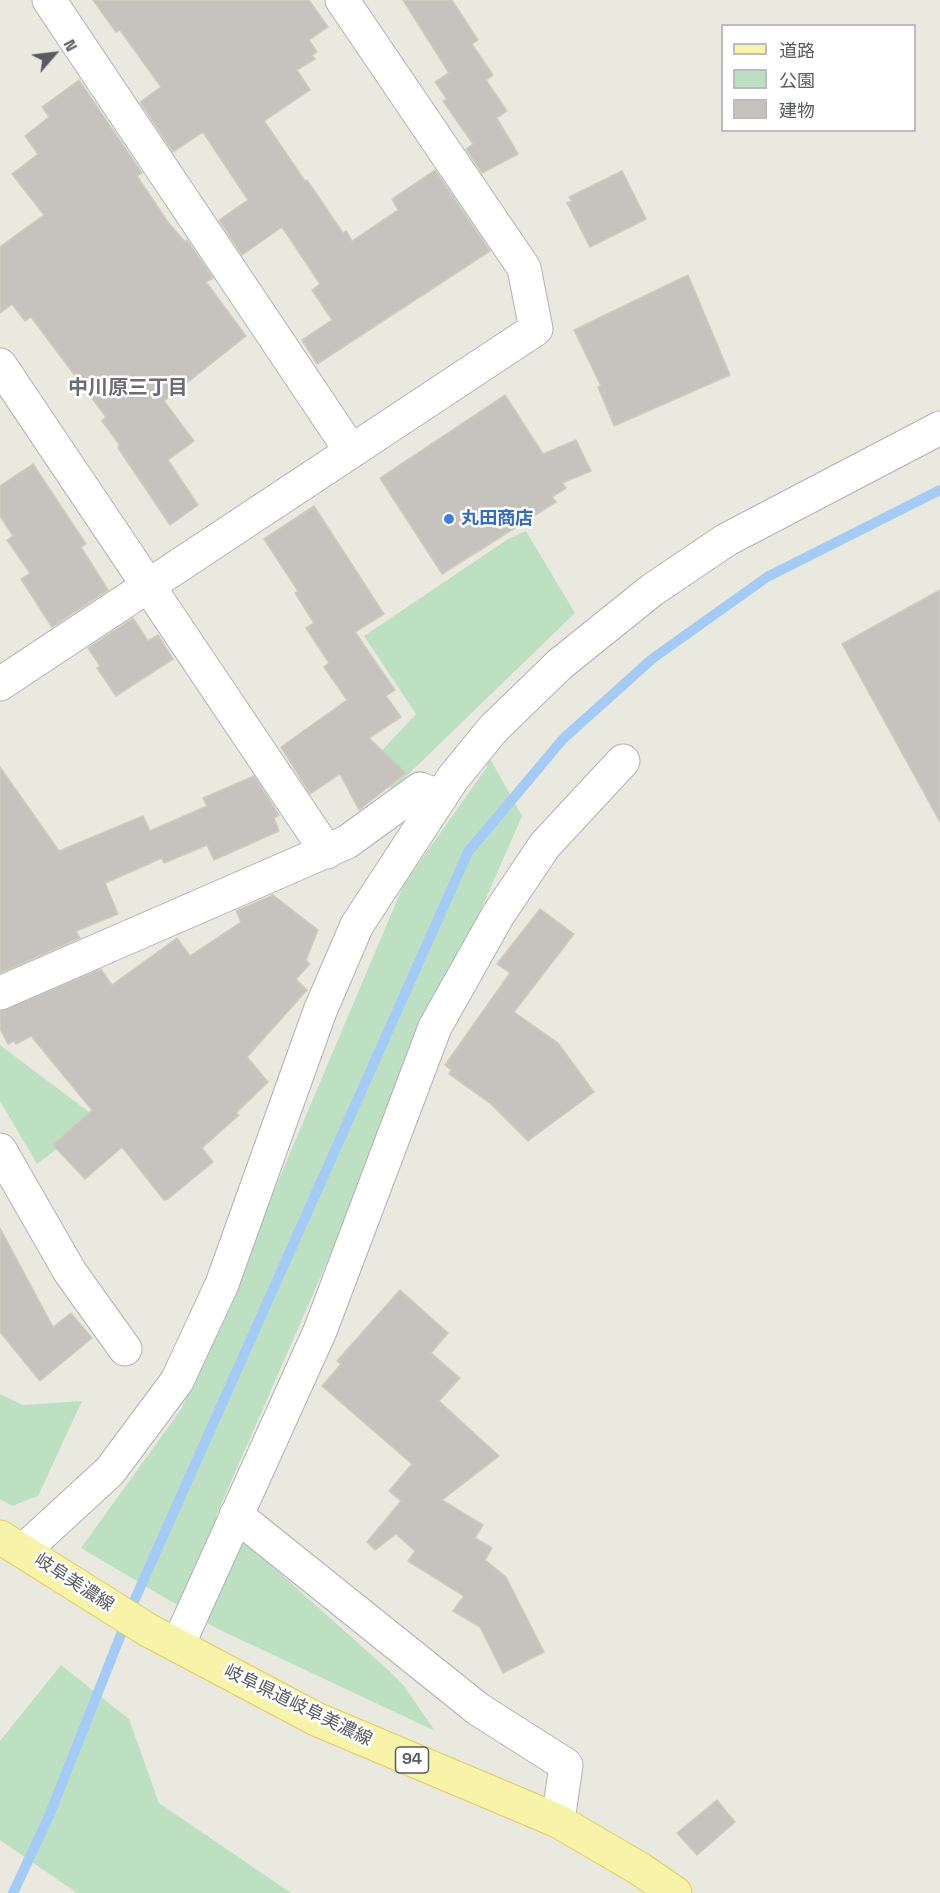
<!DOCTYPE html>
<html>
<head>
<meta charset="utf-8">
<style>
	body { margin:0 }
	#map { position:relative; width:940px; height:1893px; overflow:hidden; background:#eae9e0; font-family:"Space Grotesk","Noto Sans JP",sans-serif }
	canvas { display:block }
	.legend { position:absolute; left:721px; top:24px; width:195px; height:108px; box-sizing:border-box; background:#fff; border:2px solid #bdbdbf; margin:0; padding:8px 10px; list-style:none; font-size:18px; color:#595b60 }
	.legend li { display:flex; align-items:center; gap:12px; height:30px }
	.legend b { width:30px; border:2px solid #bdbdbf }
	.north { position:absolute; left:24px; top:24px; width:60px; height:60px; -webkit-text-stroke:4px #fff; paint-order:stroke; rotate:62deg; font-size:16px; font-weight:700; line-height:24px; text-align:center; color:#595b60 }
	.north::after { content:''; display:block; margin:auto; width:21px; height:27px; background:#595b60; clip-path:polygon(50% 0,100% 100%,50% 72%,0 100%) }
</style>
</head>
<body>
<div id="map">
<canvas width="940" height="1893"></canvas>
<ul class="legend">
<li><b style="height:8px;background:#f7f3a9"></b>道路</li>
<li><b style="height:16px;background:#bee0c2"></b>公園</li>
<li><b style="height:16px;background:#c6c3be"></b>建物</li>
</ul>
<div class="north">N</div>
</div>
<script>
const ctx = document.querySelector('canvas').getContext('2d');
ctx.lineJoin = 'round';
function fillPath(path, color) {
  ctx.fillStyle = color;
  ctx.fill(path, 'evenodd');
}
function stroke(path, color, width, dash) {
  ctx.strokeStyle = color;
  ctx.lineWidth = width;
  ctx.lineCap = dash ? 'butt' : 'round';
  ctx.setLineDash(dash || []);
  ctx.stroke(path);
}
function write(font, color, halo, rows, align = 'center') {
  ctx.font = font + ' "Space Grotesk","Noto Sans JP",sans-serif';
  ctx.lineWidth = 5;
  ctx.setLineDash([]);
  ctx.textBaseline = 'middle';
  ctx.strokeStyle = halo;
  ctx.fillStyle = color;
  for (const [text, x, y, turn = 0] of rows) {
    ctx.save();
    ctx.translate(x, y);
    ctx.rotate((+turn || 0) * Math.PI / 180);
    ctx.textAlign = isNaN(turn) ? turn : align;
    if (halo) ctx.strokeText(text, 0, 0);
    ctx.fillText(text, 0, 0);
    ctx.restore();
  }
}
fillPath(new Path2D(`
	M526,531l49,82 -183,177 -20,-29 44,-47 -52,-78 144,-97z
	M488,755l34,61 -306,700 170,152 18,18 31,45 -219,-103 -135,-80 101,-140 222,-524 83,-117z
	M0,1045l97,73 -60,46 -37,-63z
	M0,1394l23,11 59,-4 -44,95 -26,10 -12,-7z
	M61,1665l68,54 30,84 132,90h-214l-77,-53v-99z`), '#bee0c2');
stroke(new Path2D(`
	M13,1893l36,-77 86,-217 333,-747 95,-113 89,-80 115,-82 173,-87`), '#a4caf6', 10);
const building = new Path2D(`
	M93,0h216l19,27 -19,13 8,12 -5,3 3,4 -18,11 13,20 -46,31 41,60 2,-1 36,53 3,-2 6,10 46,-31 -6,-11 43,-29 55,81 -173,113 -15,-24 30,-20 -20,-30 8,-6 -38,-57 -40,28 -23,-35 29,-20 -45,-68 -30,20 -33,-50 21,-15 -41,-57 -4,2z
	M403,0h49l26,40 -6,4 21,31 -7,5 21,31 -10,7 21,36 -36,19 -16,-24 7,-5 -30,-43 4,-2 -12,-17 14,-9z
	M79,80l63,93 -5,3 31,46 17,20 2,-2 26,38 -7,4 40,54 -82,65 30,40 -26,19 30,45 -28,20 -52,-77 1,-4 -17,-23 4,-4 -75,-100 -6,4 -13,-17 -12,9v-66l44,-32 -32,-41 26,-20 -13,-18 24,-19 -7,-10z
	M622,171l24,48 -56,28 -23,-44 5,-2 -3,-4z
	M688,275l42,100 -116,51 -16,-39 3,-1 -27,-56z
	M505,395l38,59 33,-14 15,31 -29,12 4,5 -14,9 4,5 -114,72 -62,-96z
	M33,464l53,80 -5,3 27,43 -56,37 -31,-48 9,-6 -23,-33 6,-4 -13,-20v-30z
	M314,506l70,108 -29,18 40,58 -9,6 15,21 -32,21 37,35 -47,37 -19,-36 -30,20 -29,-47 66,-47 -23,-33 5,-4 -23,-35 8,-5 -19,-30 3,-2 -34,-52z
	M940,590v232l-98,-178z
	M133,618l15,23 10,-6 15,24 -57,37 -19,-28 3,-2 -12,-18z
	M0,767l59,84 84,-35 7,15 57,-25 -4,-8 51,-22 25,39 -5,3 5,13 -65,29 -7,-15 -43,18 -2,-5 -57,25 13,31 -42,17 4,7 -80,35z
	M273,895l45,35 -12,30 4,4 -14,15 11,11 -60,67 21,25 -32,31 3,2 -37,33 11,14 -45,37 -4,1 -42,-53 -37,32 -32,-34 39,-35 -61,-74 -15,8 -2,-3 -6,3 -8,-15v-18l101,-42 11,16 65,-47 13,18 51,-34 -5,-11z
	M540,909l34,25 -60,78 44,31 36,49 -66,49 -37,-37 -42,-30 2,-4 -6,-5 65,-92 -13,-9z
	M0,1228l53,99 18,-14 21,25 -52,43 -40,-49z
	M400,1290l48,43 -17,20 29,25 -21,23 60,55 -57,44 41,25 -8,13 17,10 -7,12 21,17 38,75 -41,21 -23,-46 -27,-16 11,-15 -56,-35 7,-10 -19,-17 -21,16 -8,-8 34,-41 -12,-10 23,-27 -90,-78 19,-22 -4,-3z
	M717,1800l18,22 -38,33 -20,-22z`);
fillPath(building, '#c6c3be');
stroke(building, '#cecbbf', 1.5);
const minor = new Path2D(`
	M49,0l302,451
	M0,365l327,487
	M0,684l536,-355 -12,-61 -182,-268
	M0,993l347,-151 73,-53 21,8
	M0,1150l70,122 55,77
	M236,1515l242,194 88,56 -8,56
	M23,1551l87,-80 67,-90 45,-97 98,-273 37,-86 96,-147 40,-49 67,-65 92,-74 74,-50 214,-112
	M178,1645l142,-314 115,-304 63,-112 47,-70 78,-84`);
const primary = new Path2D(`
	M0,1537l148,93 168,89 242,102 82,48 35,24`);
stroke(minor, '#b1b2b7', 35);
stroke(primary, '#e3cd60', 35);
stroke(minor, '#fff', 33);
stroke(primary, '#f7f3a9', 33);
for (const [x, y, r, color] of [
	[449,519,6,"#3f7fe0"]
]) {
  const dot = new Path2D();
  dot.arc(x, y, r, 0, 2 * Math.PI);
  ctx.fillStyle = color;
  ctx.fill(dot);
  stroke(dot, '#fff', 2);
}
for (const [x, y, w] of [
	[412,1760,33]
]) {
  const box = new Path2D();
  box.roundRect(x - w / 2, y - 13, w, 26, 4.5);
  ctx.fillStyle = '#fff';
  ctx.fill(box);
  stroke(box, '#595b60', 1.5);
}
write('bold 16px', '#595b60', null, [
	["94",412,1760]
]);
write('bold 18px', '#366cbe', '#fff', [
	["丸田商店",461,519]
], 'left');
write('18px', '#595b60', '#fff', [
	["岐阜美濃線",74,1583,33],
	["岐阜県道岐阜美濃線",298,1706,26]
]);
write('bold 20px', '#6a6d72', '#fff', [
	["中川原三丁目",128,389]
]);
</script>
</body>
</html>
